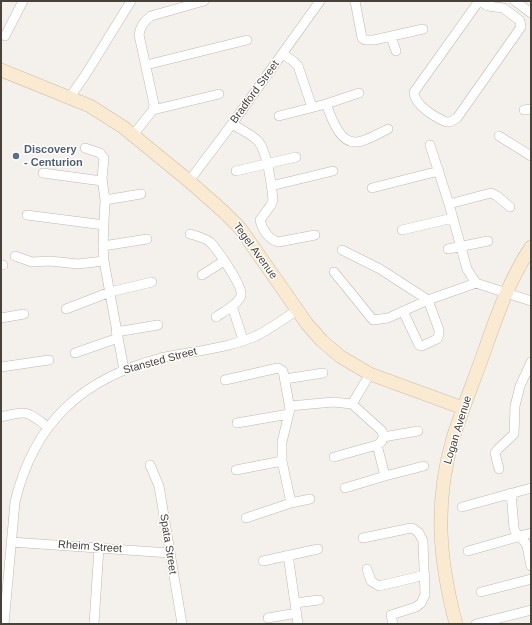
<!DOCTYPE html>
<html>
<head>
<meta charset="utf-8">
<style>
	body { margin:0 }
	#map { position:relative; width:532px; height:625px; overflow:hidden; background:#f4f1ec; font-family:Helvetica,sans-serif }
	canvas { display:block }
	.frame { position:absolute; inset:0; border:2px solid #48413a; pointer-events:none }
</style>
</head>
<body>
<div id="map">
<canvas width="532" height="625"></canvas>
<div class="frame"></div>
</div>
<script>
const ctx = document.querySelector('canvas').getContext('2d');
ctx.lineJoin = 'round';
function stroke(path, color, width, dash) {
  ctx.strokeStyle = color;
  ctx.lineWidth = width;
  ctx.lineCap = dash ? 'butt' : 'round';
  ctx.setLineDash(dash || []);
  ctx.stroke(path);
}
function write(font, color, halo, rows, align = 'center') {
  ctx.font = font + ' Helvetica,sans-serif';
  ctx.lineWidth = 3;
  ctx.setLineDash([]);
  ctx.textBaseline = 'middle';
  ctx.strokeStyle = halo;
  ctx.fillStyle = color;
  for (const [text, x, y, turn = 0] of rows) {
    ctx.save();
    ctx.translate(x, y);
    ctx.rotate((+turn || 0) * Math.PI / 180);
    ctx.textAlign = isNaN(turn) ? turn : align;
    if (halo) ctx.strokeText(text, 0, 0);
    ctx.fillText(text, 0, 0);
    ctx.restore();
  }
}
const street = new Path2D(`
	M355,1l7,37 3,2h9l49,-11
	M479,1l9,5 15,2 15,11 2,2 1,6 -64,91 -7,4h-4c-11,-5 -32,-17 -32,-30z
	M515,1l16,12
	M5,36l18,-35
	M391,37l5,14
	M283,54l10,7 5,5 14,41
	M146,65l101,-25
	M70,97l16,-23 45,-73
	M326,104c5,12 13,40 31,38 10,-1 22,-9 31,-13
	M153,110l66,-16
	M524,110l7,-1
	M279,116l47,-12 33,-11
	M232,124c8,5 19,10 26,17 9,10 14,45 15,59l-2,5 -11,15c2,9 8,19 18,22l37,-7
	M133,135l20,-25 1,-6 -15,-69c1,-9 5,-14 12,-19l53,-15
	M499,136l32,20
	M430,145l19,59 18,65 9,14 55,18
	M85,148l15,5 4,5 -2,20 3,22 -2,46 1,15 20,109
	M236,171l60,-14
	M43,173l59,8
	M189,181l43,-57 88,-123
	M271,186l62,-15
	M372,188l67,-17
	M105,200l36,-6
	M449,204l42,-11 6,3 13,11
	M27,215l77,10
	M402,230l51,-12
	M190,234c7,2 15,4 20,8 7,7 33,44 31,53 -1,8 -18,17 -25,22
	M103,246l44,-7
	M448,249l40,-8
	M342,250l38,19 48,31 11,30v4l-2,5 -15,7 -3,-1 -16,-34
	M15,256l17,6 18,-1 28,3 26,-3
	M1,265h2
	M334,272l39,48 15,-2 40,-18 48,-17
	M202,275l22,-14
	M232,306l11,34
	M66,309l44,-17 42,-10
	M1,318l23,-4
	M116,332l42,-7
	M75,353l43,-15
	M1,367l48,-7
	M285,379l38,-6
	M225,380l53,-12 5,3 7,38 -8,33v19l9,42
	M352,404l18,-30
	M290,406l43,-4 19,2 30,27c2,6 1,11 -5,14l-43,12
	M1,417c27,-7 25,-6 47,10
	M237,423l52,-9
	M383,437l35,-6
	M377,445l8,31
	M150,465l9,21 23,138
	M499,469l-4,-16 3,-4 16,-15 1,-28 5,-20 11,-24
	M236,470l46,-9
	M345,488l40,-12 39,-10
	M511,493l3,35 2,5 8,8 3,5 4,20
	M462,507l69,-19
	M246,518l45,-15 19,-4
	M363,538l48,-10 3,1 5,4 4,8 2,54 -4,8 -5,4 -25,8 2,9
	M11,542l159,11
	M468,551l63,-18
	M288,555l10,69
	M263,561l55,-12
	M367,569l4,12 8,5 46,-11
	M481,592l50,-13
	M295,603l24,-3
	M268,618l29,-5
	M4,624l11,-122c19,-80 68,-124 146,-144 31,-7 65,-9 95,-22 14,-7 28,-17 41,-26
	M94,624l5,-76
	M476,624l55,-14`);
const secondary = new Path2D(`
	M1,70l89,36 33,21 66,54 35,31 16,16 67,96 15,17 19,16 29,17 93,34
	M456,624c-17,-64 -22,-121 -3,-186 9,-28 20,-55 30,-83 13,-37 26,-75 48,-108`);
stroke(street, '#bfb7af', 10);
stroke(secondary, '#cebda1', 14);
stroke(street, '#fff', 9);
stroke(secondary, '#f9ead1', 13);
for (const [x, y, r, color] of [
	[16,156,4,"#5c6f8a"]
]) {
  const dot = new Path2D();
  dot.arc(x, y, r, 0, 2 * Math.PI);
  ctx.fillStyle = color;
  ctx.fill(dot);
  stroke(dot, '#fff', 1.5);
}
write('11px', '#48413a', '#fff', [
	["Bradford Street",255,92,-54],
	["Tegel Avenue",255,251,54],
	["Stansted Street",160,361,-15],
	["Logan Avenue",458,430,-73],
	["Spata Street",168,544,81],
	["Rheim Street",90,547,4]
]);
write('bold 11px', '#4e5e75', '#fff', [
	["Discovery",24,150],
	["- Centurion",24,163]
], 'left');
</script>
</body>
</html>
